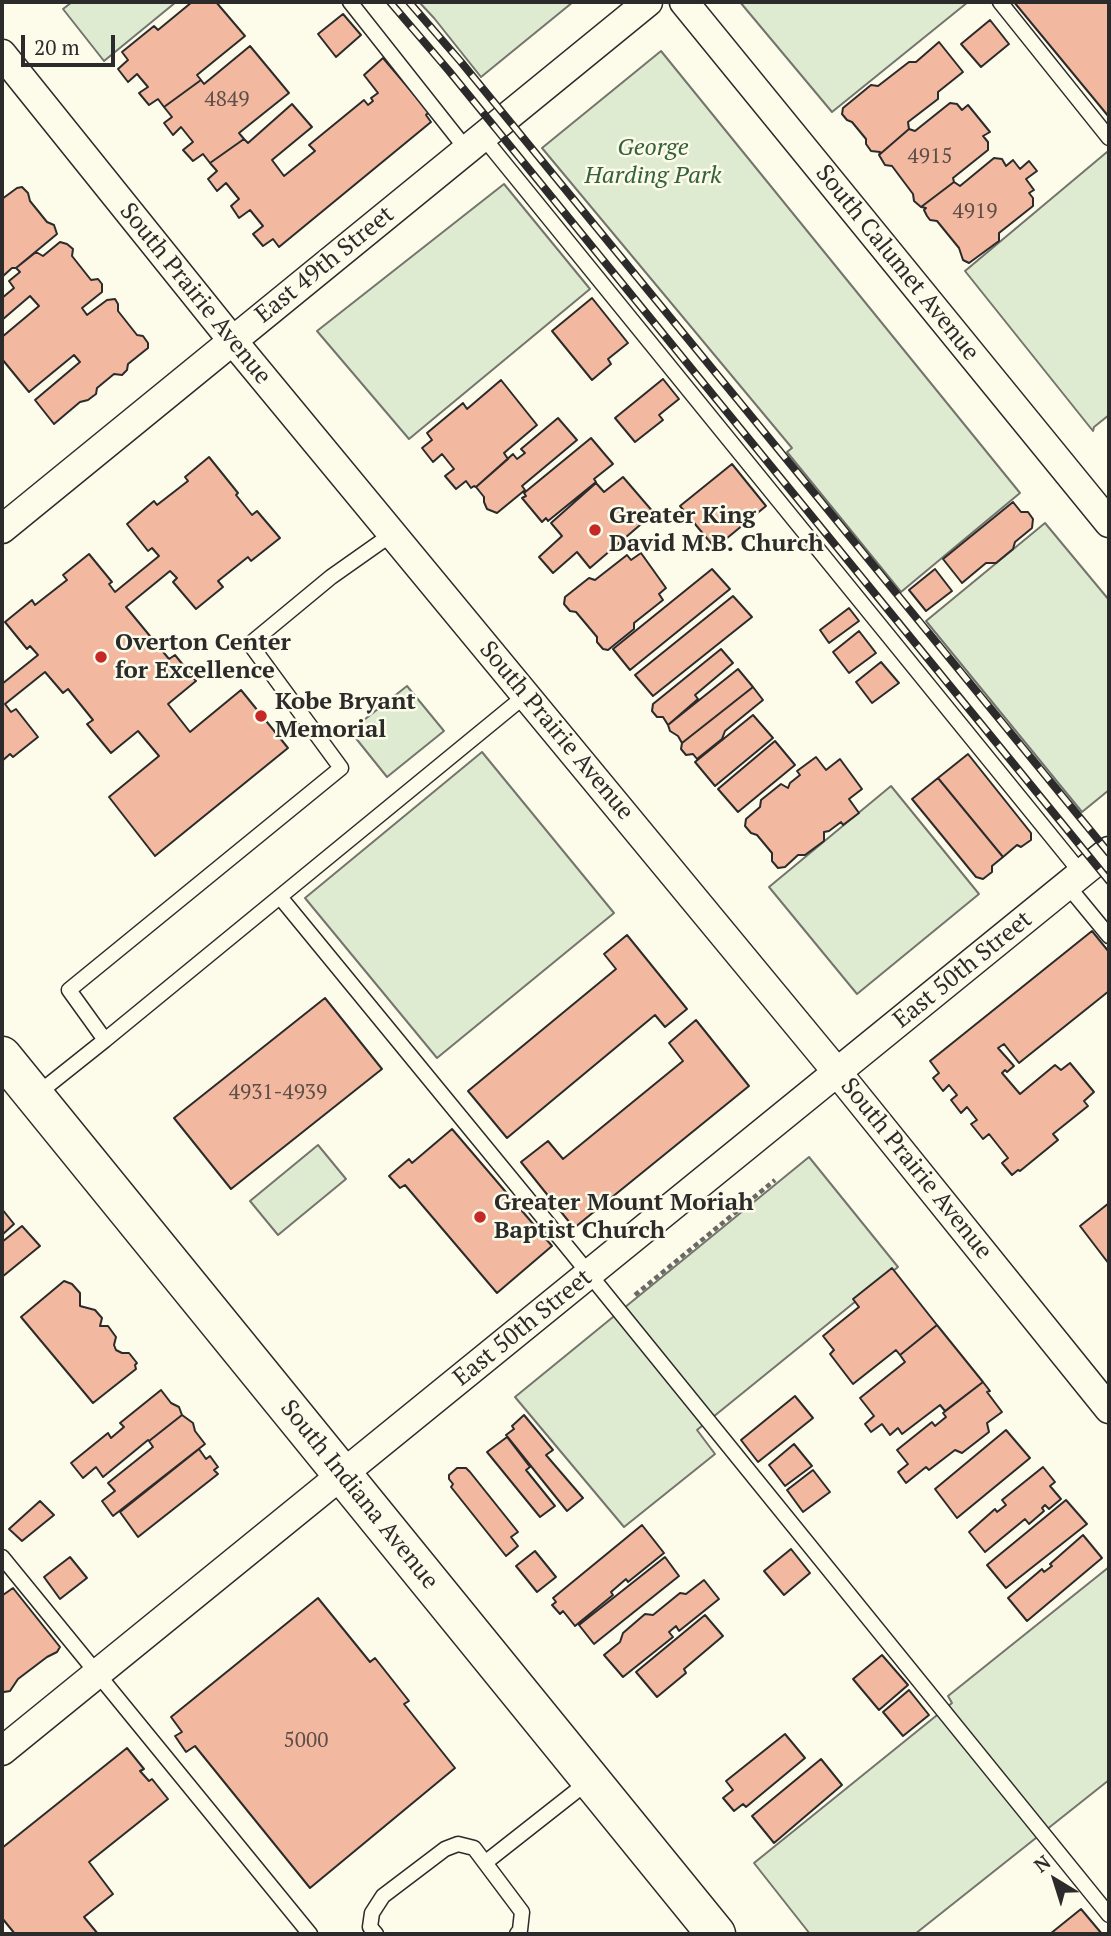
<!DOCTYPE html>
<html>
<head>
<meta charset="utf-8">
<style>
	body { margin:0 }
	#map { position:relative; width:1111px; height:1936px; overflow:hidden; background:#fdfbea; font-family:"PT Serif",serif }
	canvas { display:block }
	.frame { position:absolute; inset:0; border:4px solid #2b2b2b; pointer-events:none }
	.north { position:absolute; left:1020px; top:1845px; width:70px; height:70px; -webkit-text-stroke:5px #fdfbea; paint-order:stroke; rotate:322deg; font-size:19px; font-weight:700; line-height:28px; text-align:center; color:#2b2b2b }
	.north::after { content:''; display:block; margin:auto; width:24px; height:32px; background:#2b2b2b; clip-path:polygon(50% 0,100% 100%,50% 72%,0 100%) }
	.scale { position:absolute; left:21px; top:35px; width:94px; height:32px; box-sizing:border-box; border:4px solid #2b2b2b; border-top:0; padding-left:9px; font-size:21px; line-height:24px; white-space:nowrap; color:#2b2b2b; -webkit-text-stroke:5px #fdfbea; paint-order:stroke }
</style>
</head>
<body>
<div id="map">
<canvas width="1111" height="1936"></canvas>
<div class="frame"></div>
<div class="north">N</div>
<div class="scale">20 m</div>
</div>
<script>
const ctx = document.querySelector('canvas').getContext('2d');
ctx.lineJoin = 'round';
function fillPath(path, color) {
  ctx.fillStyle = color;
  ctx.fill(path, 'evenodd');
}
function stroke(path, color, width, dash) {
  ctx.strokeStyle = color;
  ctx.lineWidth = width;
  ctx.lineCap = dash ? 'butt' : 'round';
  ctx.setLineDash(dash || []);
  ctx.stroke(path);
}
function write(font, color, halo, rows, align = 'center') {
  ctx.font = font + ' "PT Serif",serif';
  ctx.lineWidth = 5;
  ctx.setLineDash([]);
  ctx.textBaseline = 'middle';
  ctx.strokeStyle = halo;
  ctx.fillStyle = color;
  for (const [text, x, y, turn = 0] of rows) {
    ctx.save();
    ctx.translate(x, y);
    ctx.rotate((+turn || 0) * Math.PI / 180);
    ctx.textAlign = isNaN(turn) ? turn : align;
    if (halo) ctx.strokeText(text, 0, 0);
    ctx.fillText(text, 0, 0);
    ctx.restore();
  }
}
const green = new Path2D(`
	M72,2h104l-72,59 -41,-52z
	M419,2h154l-92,75 -47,-59z
	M740,2h228l-136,110z
	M661,51l359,442 -119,99 -114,-140 5,-4 -250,-300z
	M1107,152l2,2v261l-15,12 -1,4 -128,-160z
	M504,184l86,105 -181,150 -92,-108z
	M1045,523l64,77v190l-27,22 -156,-191z
	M407,686l37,45 -57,46 -37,-46z
	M482,752l132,161 -177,145 -132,-160z
	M891,786l88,108 -122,100 -88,-107z
	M318,1145l28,34 -68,56 -28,-34z
	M809,1157l89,110 -201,163 18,24 -91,73 -109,-130z
	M1109,1567v213l-194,154h-105l-56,-71 198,-160 -4,-7z`);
fillPath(green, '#deebd1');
stroke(green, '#74746e', 2);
const building = new Path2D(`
	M192,2h24l29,34 -48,39 4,5 -37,27 -6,-8 -9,6 -10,-12 9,-6 -11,-13 -9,8 -10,-13 10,-9 -6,-8 32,-26 4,4z
	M1014,2h93l2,3v112z
	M343,14l18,21 -25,22 -18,-23z
	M990,20l19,24 -28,23 -20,-23z
	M939,42l24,30 -25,20v7l-30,23 1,7 -30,26 1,-3 -9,-1 -5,-7v-5l-14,-17 -5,-2 -5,-6 1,-6 28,-23 7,1 31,-24h7z
	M250,46l39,47 -50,40 5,6 -34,24 -7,-9 -10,7 -10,-11 10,-8 -12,-15 -8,8 -9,-12 8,-6 -8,-10 37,-27 3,4z
	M383,58l46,54 -3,3 5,7 -152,125 -6,-8 -10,7 -10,-12 10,-8 -13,-16 -11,8 -8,-12 8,-7 -13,-16 -9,8 -9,-12 9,-8 -7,-8 34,-24 4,4 44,-39 20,23 -40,33 12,16 31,-25 -6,-6 55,-45 4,5 5,-4 -2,-3 7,-5 -14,-18z
	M950,103l7,1 5,6 6,-5 22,27 -7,4 5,6v8l-35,28 1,4 -33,25 -7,-6 -1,-7 -21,-28 -7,-1 -6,-10 30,-26 6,2z
	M994,158l8,1 4,7 7,-6 7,9 9,-8 8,10 -11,8 8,11 -5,3 4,5v8l-34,27v8l-30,22 -6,-3 -4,-12 -22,-27 -7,-1 -3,-4 -3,-6 2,-2 -5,-1 33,-25 6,4z
	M22,187l6,6 2,8 17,21 7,3 3,9 -41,34h-4l-10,9v-78l15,-11z
	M60,242l7,2 6,5 -1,7 19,24 7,-1 4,5v8l-20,16 5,7 20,-15 8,-1 3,5v7l19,24 6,1 5,7v5l-20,16 -1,6 -5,5 -8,-1 -17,14 -1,6 -8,6 -8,2 -26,22 -19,-24 45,-38 -6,-7 -45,37 -27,-33v-22l37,-31 -9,-10 -28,24v-22l12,-10 -5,-7 11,-9 -4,-4 20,-16 7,4z
	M592,298l36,45 -20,16 3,5 -19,16 -40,-49z
	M663,379l16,20 -20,16 4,5 -28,22 -20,-24z
	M501,380l36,45 -33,28 4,6 -32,28 -2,-1 -3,2 -5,-7 -10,8 -11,-13 9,-7 -12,-15 -9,8 -11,-14 10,-8 -5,-7 36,-30 4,6z
	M558,418l19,22 -55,46 3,4 -28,23 -10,-4 -3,-7v-5l-8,-10 37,-33 4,5 8,-6 -4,-4z
	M591,438l22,26 -19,15 2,3 -48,39 -2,-3 -4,4 -20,-24 4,-2 -2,-3z
	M209,457l29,36 -2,2 16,20 5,-4 23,27 -29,23 -3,-4 -30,24 5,6 -27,22 -23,-27 4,-4 -7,-7 -44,36 43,52 6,-4 21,26 -28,23 22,28 51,-42 47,58 -133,108 -46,-59 50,-41 -21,-25 -27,22 -24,-29 6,-4 -25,-31 -5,4 -18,-21 -40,32 6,8 5,-3 22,28 -25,20 -3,-3 -8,7v-77l36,-29 -8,-9 -3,3 -22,-27 27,-22 3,5 32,-25 -4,-5 26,-21 23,28 -3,2 6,8 44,-36 -7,-8 -4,3 -21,-27 27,-23 3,4 31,-24 -3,-4z
	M732,464l34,42 -51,42 -35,-42z
	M623,477l31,36 -64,55 -13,-16 -24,21 -14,-16 23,-21 -11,-13 45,-40 8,9z
	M1013,502l8,10h7l5,7 -1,9 -17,14 -2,7 -17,14h-10l-24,20 -19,-24z
	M641,553l25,35 -7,6 4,6 -29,23v6l-26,21 -5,-1 -6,-7v-5l-21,-25 -6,-1 -6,-7 1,-7 24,-19 6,2 32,-25 4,5z
	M712,569l18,20 -100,81 -17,-21z
	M935,569l17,22 -26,20 -17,-21z
	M733,596l19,21 -99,79 -18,-21z
	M849,608l10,13 -30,22 -9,-13z
	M859,631l17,22 -27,20 -16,-21z
	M721,649l12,14 -38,32 3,4 -30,26 -5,-8h-6l-5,-6 1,-7z
	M881,662l18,21 -27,20 -16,-21z
	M738,669l15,18 -71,56 -4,-7 -8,-5 -2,-6z
	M753,687l10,13 -38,31 -3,8 -25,20 -4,-5 -7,1 -5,-6 1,-6z
	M753,715l20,23 -58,48 -20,-24z
	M775,741l20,24 -57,47 -20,-23z
	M968,754l63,79v7l-10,7 -4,-2 -14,12 -65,-79z
	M816,757l10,13 14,-11 22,30 -13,10 10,14 -16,12 -2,-3 -12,9 -5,1v9l-19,14h-7l-13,12 -7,1 -6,-7v-8l-15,-18 -6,-2 -6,-7 1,-7 14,-12 1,-7 20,-16 7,4 2,-5 10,-8 -3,-4z
	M938,778l65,79 -11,9v6l-9,7 -7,-2 -64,-78z
	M1092,931l17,21v39l-90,72 -15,-19 -6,4 16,18 -7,6 -2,-2 -3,3 18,21 35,-29 6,5 9,-7 24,29 -10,9 4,5 -35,28 5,6 -38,31 -2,-1 -6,5 -10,-12 6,-5 -19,-24 -6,5 -12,-15 6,-4 -10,-13 -6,6 -10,-13 6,-5 -8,-10 -6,6 -10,-13 6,-5 -9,-12z
	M627,935l60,74 -22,18 -10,-12 -148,123 -39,-47 148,-122 -12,-15z
	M325,998l57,71 -151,120 -57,-71z
	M696,1020l53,66 -175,142 -53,-66 27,-21 15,18 120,-98 -14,-18z
	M452,1129l100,117 -55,47 -92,-108 -5,3 -11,-12 20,-17 3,4z
	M1109,1203v61l-29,-38z
	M2,1209l12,15 -12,11z
	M22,1226l18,20 -38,31v-35z
	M892,1268l45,57 -37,30 -4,-5 -43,34 -23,-30 4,-4 -11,-14 36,-29 -6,-8z
	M64,1281l8,3 8,9v13l15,4 7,8 -2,8h8l8,11 -2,8 2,5 6,3h7l8,10 -2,2 1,4 -43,34 -72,-86z
	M937,1325l46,57 -38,29 -5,-6 -38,29 -4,-6 -8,7 -8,-11 -11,8 -6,-8 9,-8 -14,-18 45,-36 -5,-7z
	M983,1382l7,9 -3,1 15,20 -15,11 2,9 -27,21 -7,-3 -26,20 -3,-3 -20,16 -8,-11 10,-8 -11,-14 35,-28 3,4 11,-9 -3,-4z
	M161,1390l10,13 8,4 3,8 -33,26 -1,-1 -45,37 -7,-10 -13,11 -12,-15 37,-30 3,5 13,-11 -4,-4z
	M795,1396l18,22 -55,44 -17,-22z
	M182,1415l11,8 2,8 10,13 -92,72 -11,-15 13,-10 -7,-8 45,-36 -4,-6z
	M524,1415l29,35 -7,5 37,43 -16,13 -61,-76 8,-6 -2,-3z
	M1006,1430l24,28 -73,60 -22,-29z
	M507,1437l23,30 -4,3 29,36 -15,11 -53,-65z
	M794,1444l18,22 -27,20 -16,-21z
	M199,1449l7,10 4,-3 8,11 -4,3 4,4 -80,63 -18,-25z
	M1043,1467l12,15 -5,4 11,13 -12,10 -4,-4 -3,3 2,3 -15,13 -4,-5 -40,33 -16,-20 26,-23 2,3 9,-7 -4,-5z
	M457,1468h9l4,4 48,60 -7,5 7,9 -12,10 -55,-69 2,-3 -4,-5v-4z
	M813,1470l17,22 -27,20 -16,-22z
	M1066,1500l21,24 -81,64 -19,-23z
	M40,1501l14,14 -32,26 -13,-12z
	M642,1525l22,28 -36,29 -2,-3 -15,13 2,3 -38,31 -12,-15 -3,3 -8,-9 4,-3 -3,-4z
	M1083,1535l19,23 -75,63 -19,-23 34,-29 2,3 8,-6 -2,-2z
	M791,1549l19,24 -26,22 -20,-24z
	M535,1551l21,26 -19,15 -21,-26z
	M70,1557l17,21 -27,21 -16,-22z
	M665,1557l14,19 -85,68 -15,-19z
	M704,1580l15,19 -40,32 -3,-5 -7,6 4,5 -50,40 -19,-22 16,-13 3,-9 22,-19 8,1 27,-22 6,1z
	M13,1588l47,59 -3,5 -10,5 -29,22 -8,12 -6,1 -2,-2v-96l1,1z
	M318,1598l52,64 5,-4 34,43 -5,3 51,64 -145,120 -115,-142 -9,6 -11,-16 7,-4 -11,-15z
	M705,1615l18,21 -39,33 2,4 -29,24 -21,-25z
	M882,1655l26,30 -29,25 -26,-31z
	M909,1690l20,25 -26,21 -20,-24z
	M785,1734l20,24 -59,49 -3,-3 -9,7 -11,-13 10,-8 -7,-9z
	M127,1748l17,21 -4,2 9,10 3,-2 16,20 -79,63 24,32 -29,23 14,17h-83l-13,-16v-70z
	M821,1759l21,26 -68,58 -22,-27z
	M1081,1909l21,25h-52z`);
fillPath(building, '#f2b8a0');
stroke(building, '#2b2b2b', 2);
const lane = new Path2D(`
	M350,2l117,148
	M1000,2l109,136
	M483,137l599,737
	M1067,885l42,51
	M280,897l293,357 536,661
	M105,1040l421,-345
	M36,1095l69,-55 -36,-50 272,-222 -91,-124 81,-67 61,-43
	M2,1557l308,377
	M486,1862l103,-81
	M376,1934l-6,-7 2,-14 11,-17 62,-47 13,-5 16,4 48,64 -2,18 -3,4`);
const street = new Path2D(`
	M684,2l425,521
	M2,54l230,286 605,732 272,337
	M2,529l646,-527
	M2,1751l1107,-900`);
const secondary = new Path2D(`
	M2,1056l714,878`);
stroke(lane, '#2b2b2b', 17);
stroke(street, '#2b2b2b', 31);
stroke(secondary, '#2b2b2b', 41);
stroke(new Path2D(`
	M635,1295l140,-115`), '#6a6964', 4.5, [5, 3.5]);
stroke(lane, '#fdfbea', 14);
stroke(street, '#fdfbea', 28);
stroke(secondary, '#fdfbea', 38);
const rail = new Path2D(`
	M390,2l59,69 660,810
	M409,2l52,60 648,791`);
stroke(rail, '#2b2b2b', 8);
stroke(rail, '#fdfbea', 5, [16]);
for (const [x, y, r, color] of [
	[595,530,7,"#c62828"],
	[101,657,7,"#c62828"],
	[261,716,7,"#c62828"],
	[480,1217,7,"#c62828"]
]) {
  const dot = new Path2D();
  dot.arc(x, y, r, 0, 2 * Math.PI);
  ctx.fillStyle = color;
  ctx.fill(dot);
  stroke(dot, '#fdfbea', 2.5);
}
write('21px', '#5d4e48', null, [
	["4849",227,100],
	["4915",930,157],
	["4919",975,212],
	["4931-4939",278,1093],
	["5000",306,1741]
]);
write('italic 24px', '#34623c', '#fdfbea', [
	["George",653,148],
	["Harding Park",653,176]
]);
write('24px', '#2b2b2b', '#fdfbea', [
	["South Calumet Avenue",897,263,51],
	["East 49th Street",325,265,-39],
	["South Prairie Avenue",195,294,51],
	["South Prairie Avenue",556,731,50],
	["East 50th Street",963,970,-39],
	["South Prairie Avenue",916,1169,51],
	["East 50th Street",523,1328,-39],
	["South Indiana Avenue",359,1495,51]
]);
write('bold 24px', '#2b2b2b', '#fdfbea', [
	["Greater King",609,516],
	["David M.B. Church",609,544],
	["Overton Center",115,643],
	["for Excellence",115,671],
	["Kobe Bryant",275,702],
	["Memorial",275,730],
	["Greater Mount Moriah",494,1203],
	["Baptist Church",494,1231]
], 'left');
</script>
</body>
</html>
